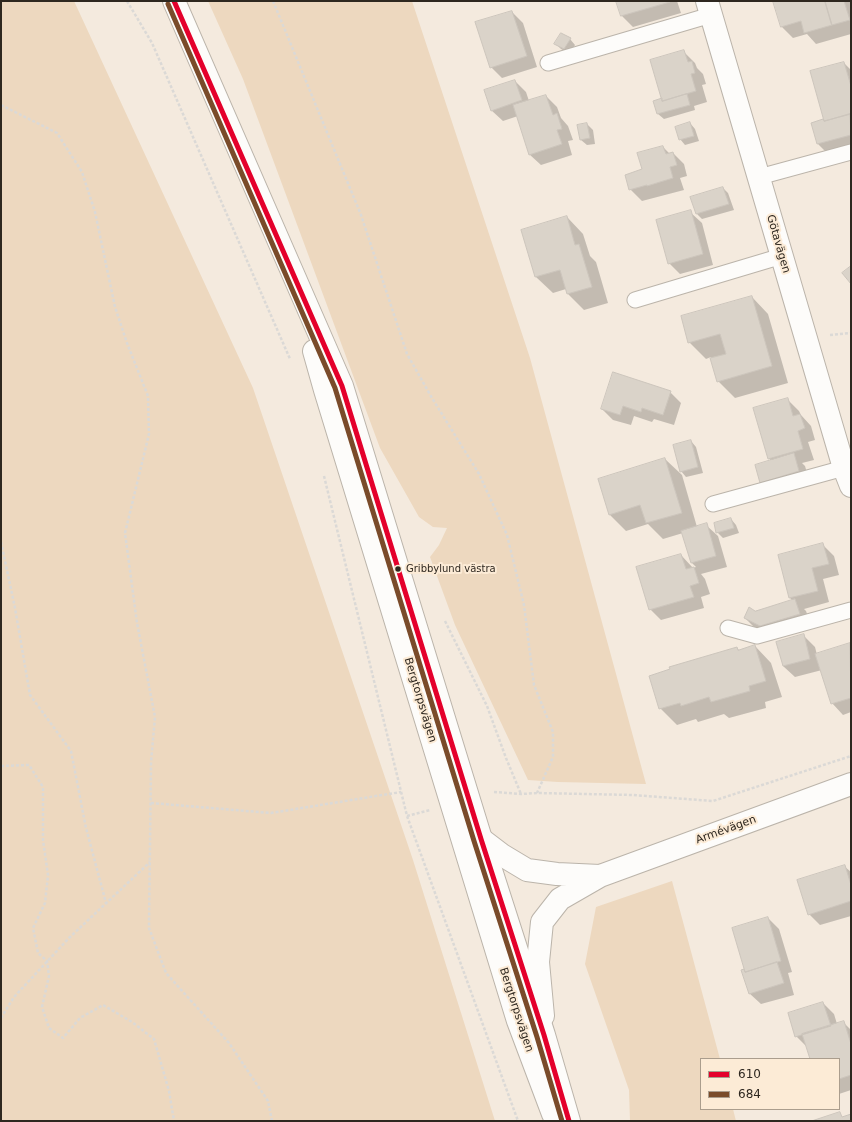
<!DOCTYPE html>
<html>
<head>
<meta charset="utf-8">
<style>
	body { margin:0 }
	#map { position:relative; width:852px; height:1122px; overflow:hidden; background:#f4eade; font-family:"DejaVu Sans",sans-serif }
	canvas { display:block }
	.frame { position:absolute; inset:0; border:2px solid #2e271f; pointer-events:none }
	.legend { position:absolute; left:700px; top:1058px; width:140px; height:52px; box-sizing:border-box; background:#fcebd6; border:1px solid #aa9d8d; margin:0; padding:5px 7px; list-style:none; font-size:12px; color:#2e271f }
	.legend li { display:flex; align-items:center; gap:8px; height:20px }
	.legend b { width:20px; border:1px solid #aa9d8d }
</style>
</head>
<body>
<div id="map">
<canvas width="852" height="1122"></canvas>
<div class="frame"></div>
<ul class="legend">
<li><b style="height:5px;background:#e4002b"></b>610</li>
<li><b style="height:5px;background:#7a4b2a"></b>684</li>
</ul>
</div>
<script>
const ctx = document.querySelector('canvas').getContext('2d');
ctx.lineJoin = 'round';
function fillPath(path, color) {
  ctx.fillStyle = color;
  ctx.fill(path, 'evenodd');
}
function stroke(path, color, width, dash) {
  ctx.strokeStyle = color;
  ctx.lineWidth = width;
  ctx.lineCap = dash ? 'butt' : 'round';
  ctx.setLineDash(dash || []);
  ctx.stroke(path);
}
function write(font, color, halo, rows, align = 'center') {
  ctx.font = font + ' "DejaVu Sans",sans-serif';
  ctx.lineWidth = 4;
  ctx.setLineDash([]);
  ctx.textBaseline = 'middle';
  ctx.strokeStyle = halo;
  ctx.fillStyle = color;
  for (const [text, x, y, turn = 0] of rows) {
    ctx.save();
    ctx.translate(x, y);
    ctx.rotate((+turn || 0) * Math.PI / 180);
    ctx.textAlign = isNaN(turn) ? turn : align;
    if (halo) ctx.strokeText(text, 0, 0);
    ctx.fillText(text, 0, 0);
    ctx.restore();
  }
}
fillPath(new Path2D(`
	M1,1h73l179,387 160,472 82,261h-494z
	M208,1h204l118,357 116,426 -88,-2 -30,-2 -73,-155 -25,-68 9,-12 8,-17 -14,-1 -14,-10 -39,-69 -137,-369z
	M672,881l48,178h-19v50h32l3,12h-106l-1,-31 -44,-126 11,-57z`), '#edd8bf');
fillPath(new Path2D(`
	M617,1h60l4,12 -48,14 -11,-11z
	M774,1h77v33l-35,10 -9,-10 -14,4 -11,-11z
	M512,12l11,11 14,44 -35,11 -11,-11z
	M570,39l5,6 -5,9 -9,-5 -6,-6z
	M684,52l11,11 2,5 6,6 3,10 -4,1 5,17 -13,4 1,4 -31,9 -6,-5 -3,-12 8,-3z
	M844,63l7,7v79l-22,6 -11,-11 -6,-21 12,-3z
	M515,81l11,11 3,9 17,-5 11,11 4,11 7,8 5,14 -5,1 4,14 -31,10 -12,-11 -11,-38 -15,5 -12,-11z
	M690,123l5,6 4,12 -14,4 -5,-6z
	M587,124l6,6 2,14 -8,1 -6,-5z
	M663,147l7,7 3,-1 11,11 3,12 -7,2 4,12 -42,11 -12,-12 14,-19z
	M723,188l5,5 6,17 -32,9 -5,-5z
	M690,212l12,11 11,42 -33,9 -11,-11z
	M567,217l16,17 7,22 6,6 12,41 -24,7 -16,-16 -2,-5 -13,4 -17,-16 -13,-47z
	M752,297l16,17 20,69 -53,15 -17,-17 -7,-24 -5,2 -17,-17z
	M670,392l11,11 -7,22 -20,-6 -2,3 -18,-6 -3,9 -18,-5 -11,-11z
	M788,400l11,11 2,4 10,11 4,14 -7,2 6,18 -12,3 3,3 5,17 -38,10 -11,-11 10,-21 -2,-3z
	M691,441l5,6 7,26 -17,4 -5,-6z
	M665,459l17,16 15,52 9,-2 12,11 9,31 -26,7 4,5 5,15 -9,3 3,11 -43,12 -11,-11 31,-54 12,13 3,-1 -4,-4 -9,-30 -20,6 -15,-15 -22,7 -17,-17z
	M731,519l5,6 3,8 -16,5 -6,-6z
	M823,545l11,11 5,19 -16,4 6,23 -25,7 2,2 5,14 -55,4 -11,-11 10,-6 38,-11 -3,-3 -11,-42z
	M804,636l11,11 2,8 33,-10 1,1v66l-8,3 -11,-12 -10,-33 -27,7 -12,-11 -6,-24z
	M755,646l16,17 11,34 -17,5 1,6 -37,10 -5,-4 -26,8 -2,-3 -19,6 -17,-17 77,-60 3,3z
	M844,866l7,6v44l-31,9 -11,-11z
	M768,918l11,11 13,43 -4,1 6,22 -33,9 -12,-11 -6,-22 2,-1z
	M823,1003l11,11 3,10 6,-2 8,8v60l-12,4v-35h-28l-4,-12 -11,-11z`), '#0003');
const building = new Path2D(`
	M616,1h54v1l-49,14z
	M773,1h52l7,24 -28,8 -3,-12 -20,6z
	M825,1h19l6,19 -18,5z
	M512,11l15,45 -37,12 -15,-46z
	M561,33l10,5 -7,11 -10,-5z
	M684,50l4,12 4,-1 3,12 -4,1 5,17 -34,10 -12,-41z
	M844,62l7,24v28l-27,7 -14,-50z
	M515,80l7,20 -31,11 -7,-21z
	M687,94l3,11 -33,9 -4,-13 9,-3v3z
	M546,95l7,20 4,-2 5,16 -5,1 5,14 -33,11 -16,-50z
	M850,114l1,21 -34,9 -6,-21 12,-4 1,2z
	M690,122l4,14 -15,4 -4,-13z
	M587,123l3,15 -10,2 -3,-15z
	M663,146l3,8 7,-2 4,13 -7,2 3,11 -26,8v-1l-18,5 -4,-15 17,-6 -5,-16z
	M723,187l6,17 -33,10 -6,-17z
	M691,210l12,44 -35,10 -12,-44z
	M567,216l8,29 4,-1 13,43 -25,7 -7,-24 -25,7 -14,-47z
	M851,266v18l-9,-11z
	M752,296l20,70 -55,16 -7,-24 16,-4 -6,-20 -32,9 -7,-27z
	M613,372l58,19 -8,24 -21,-7 -1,4 -18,-6 -3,9 -19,-6z
	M788,398l5,18 7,-2 5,14 -7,3 5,18 -35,10 -15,-51z
	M691,440l7,27 -18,5 -7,-27z
	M794,453l5,18 -39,12 -5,-18z
	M665,458l17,55 -36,10 -6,-18 -31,10 -11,-36z
	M731,518l3,10 -18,5 -2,-10z
	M707,523l9,33 -25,7 -10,-32z
	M823,543l6,21 -17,4 6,23 -29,7 -11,-43z
	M681,554l5,15 8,-2 5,16 -9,3 4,11 -45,13 -13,-43z
	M795,599l5,15 -40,12 -16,-8 5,-11 6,4z
	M804,634l6,25 -27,7 -7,-24z
	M850,643l1,55 -20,6 -16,-50z
	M755,645l11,36 -17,5 1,5 -39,11 -2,-5 -28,9 -1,-3 -21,6 -10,-33 21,-7 -1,-2 68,-20 1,3z
	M845,865l6,20v16l-43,14 -11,-35z
	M768,917l13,44 -36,11 -13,-44z
	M777,962l7,21 -35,11 -8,-24 3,-1 1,3z
	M823,1002l8,24 -36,11 -7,-24z
	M844,1021l7,23v31l-12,4v-20h-29l-8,-25z
	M840,1112l2,5 9,-3v7h-39z`);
fillPath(building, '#dad3c9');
stroke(building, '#ccc5bc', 1);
const service = new Path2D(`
	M548,63l163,-48
	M759,177l92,-25
	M635,300l147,-44
	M713,504l131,-36
	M728,628l29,8 94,-26`);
const minor = new Path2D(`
	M707,1l137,467 7,18
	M481,839l21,16 25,15 30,4 43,2
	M543,1016l-5,-54 4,-40 18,-23 40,-23 251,-92`);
const secondary = new Path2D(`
	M174,1l168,385 139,453 63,196 25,86
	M314,351l11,39 193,631 35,93`);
stroke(service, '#bbb4aa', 17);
stroke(minor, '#bbb4aa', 24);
stroke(secondary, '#bbb4aa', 24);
stroke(new Path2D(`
	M127,1l25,42 138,316
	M273,1l88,214 46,139 25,44 47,76 28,61 17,70 10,80 19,47v25l-16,36
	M1,105l56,28 25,39 13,40 20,95 12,36 21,53 1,38 -24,99 12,90 18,94 -4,45 -2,166 17,45 63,70 39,58 4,20
	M830,335l21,-2
	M324,476l83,340 111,305
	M1,542l14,66 15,87 41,56 15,77 20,75
	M445,621l42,85 19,52 15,36
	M1,766l28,-1 14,22v53l5,35 -3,28 -12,25 5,25 9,8 2,15 -7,31 7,21 14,10 17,-20 23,-13 29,17 22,17 15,52 5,30
	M494,792l27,2 16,-1 96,2 80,6 138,-45
	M151,803l120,10 130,-21
	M407,816l23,-6
	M1,1018l13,-21 55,-59 81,-76`), '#dbd9d6', 2.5, [3, 2]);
stroke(service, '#fdfcfa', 15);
stroke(minor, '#fdfcfa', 22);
stroke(secondary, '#fdfcfa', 22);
stroke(new Path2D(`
	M174,1l168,385 139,453 63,196 25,86`), '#e4002b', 5);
stroke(new Path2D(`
	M168,4l167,384 139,453 63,196 25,84`), '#7a4b2a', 5);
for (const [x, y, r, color] of [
	[398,569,3.5,"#2e271f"]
]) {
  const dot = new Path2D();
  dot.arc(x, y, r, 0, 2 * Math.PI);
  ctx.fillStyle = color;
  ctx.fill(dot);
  stroke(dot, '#fcebd6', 1.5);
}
write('10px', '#2e271f', '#fcebd6', [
	["Gribbylund västra",406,569]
], 'left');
write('11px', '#2e271f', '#fcebd6', [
	["Götavägen",778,244,74],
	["Bergtorpsvägen",420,700,73],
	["Armévägen",726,830,-20],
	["Bergtorpsvägen",516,1010,72]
]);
</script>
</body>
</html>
